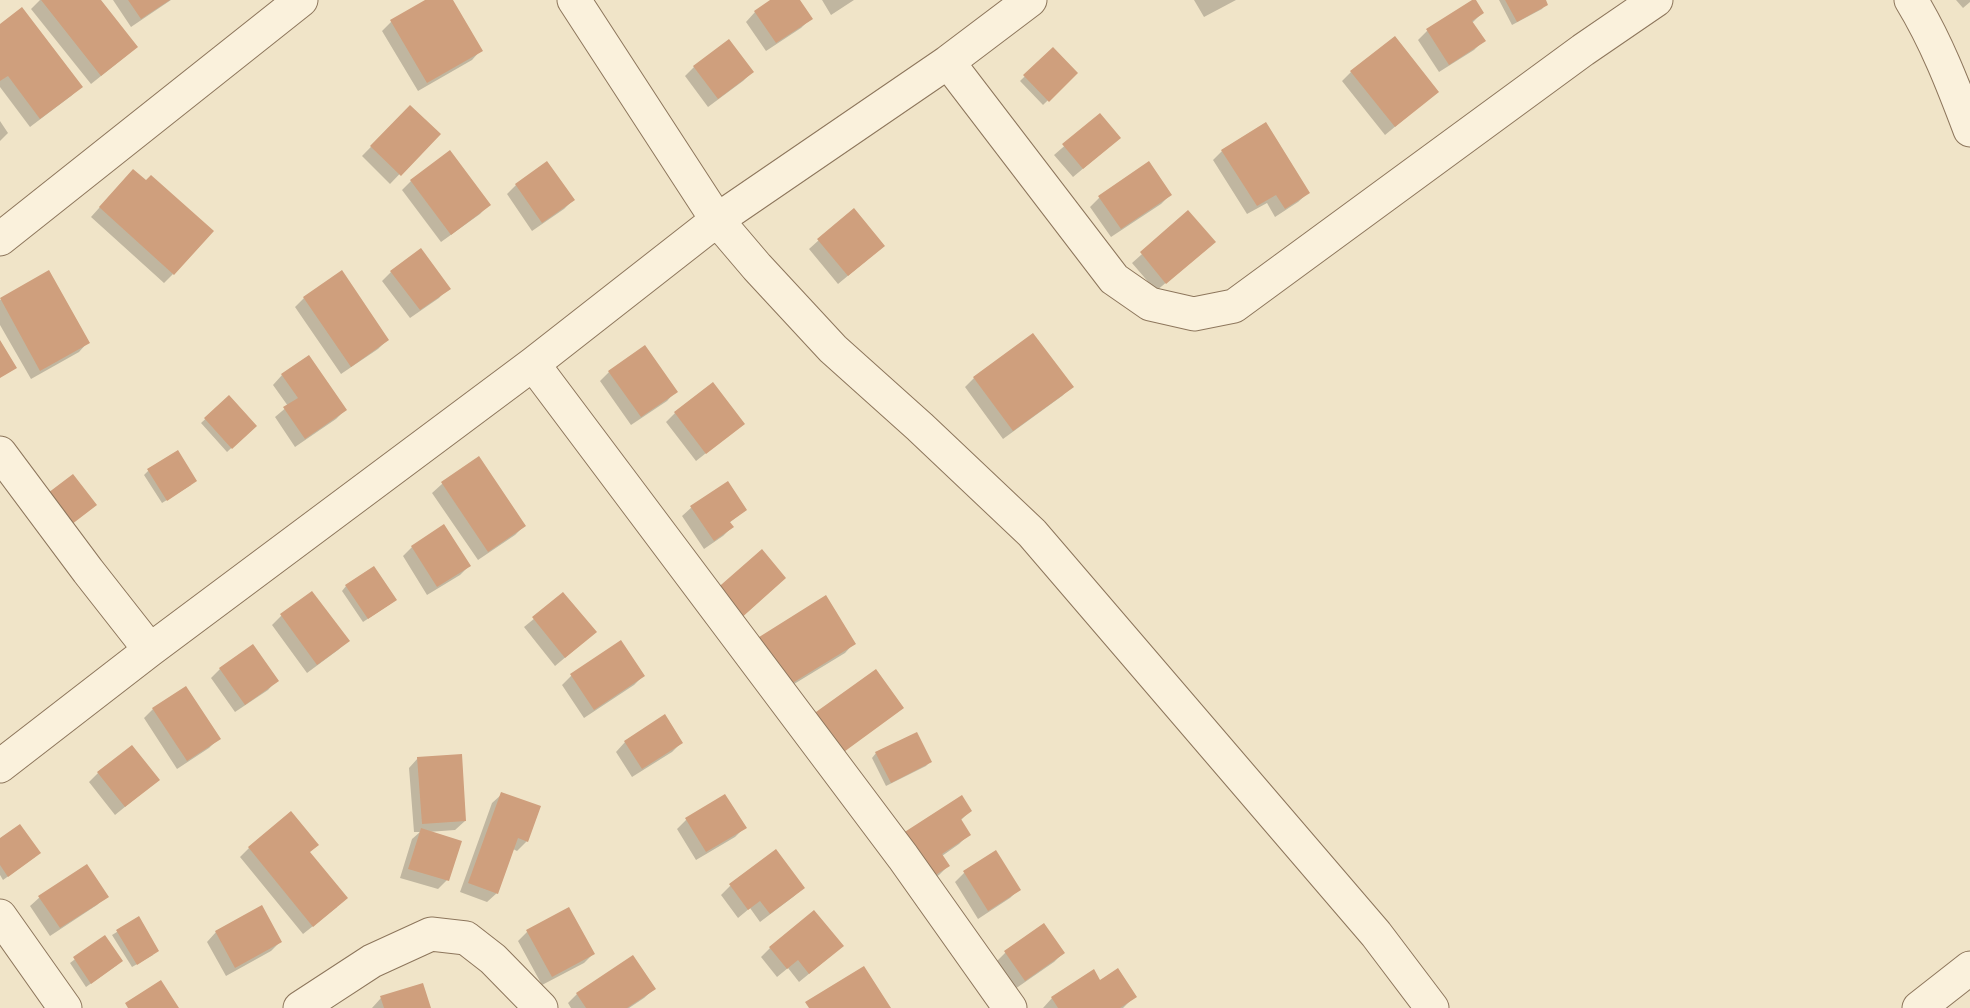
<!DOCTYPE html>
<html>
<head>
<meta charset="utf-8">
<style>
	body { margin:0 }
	canvas { display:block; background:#f0e4c8 }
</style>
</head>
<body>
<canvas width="1970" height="1008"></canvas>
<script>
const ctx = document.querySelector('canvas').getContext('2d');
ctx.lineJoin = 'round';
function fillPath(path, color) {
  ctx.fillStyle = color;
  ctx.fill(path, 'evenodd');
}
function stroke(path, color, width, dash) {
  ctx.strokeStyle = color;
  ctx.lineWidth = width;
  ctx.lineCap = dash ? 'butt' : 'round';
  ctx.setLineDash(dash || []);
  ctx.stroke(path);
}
fillPath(new Path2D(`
	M40,0h58l28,56 -35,28 -60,-75z
	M113,0h58l-40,27z
	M429,0h22l30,50 -9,10 -54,31 -36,-60 10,-10z
	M774,0h24l12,19 -9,9 -35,23 -20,-29 9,-10z
	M822,0h32l-23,15z
	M1194,0h42l-32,17z
	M1499,0h45l2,4 -4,5 -30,16z
	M1956,0h14v2l-7,6z
	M1474,1l8,12 -10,10 11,18 -9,9 -35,22 -21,-32 9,-9z
	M0,26l80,61 -9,9 -41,31 -30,-40z
	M1053,49l23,24 -33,32 -23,-24z
	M694,67l58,5 -9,9 -35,26 -23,-31z
	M1351,72l86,20 -52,43 -43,-54z
	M410,107l28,27 -48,50 -28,-28z
	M1100,115l9,32 -36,30 -19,-22z
	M0,121l8,12 -8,8z
	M1222,151l86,42 -10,9 -23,15 -8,-14 -20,11 -34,-54z
	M547,163l26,37 -9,9 -32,22 -25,-37 9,-9z
	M1149,163l21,32 -9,9 -50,33 -21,-30 9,-9z
	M124,180l49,94 -9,9 -73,-66z
	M411,181l78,23 -9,10 -39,28 -39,-52z
	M1188,213l16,38 -48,40 -24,-28z
	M819,240l54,15 -35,29 -29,-35z
	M391,272l57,16 -9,10 -29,20 -28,-37z
	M49,273l39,69 -9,10 -48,27 -31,-54v-25z
	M304,298l83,42 -9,9 -37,25 -46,-67z
	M609,372l67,19 -9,10 -36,24 -31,-44z
	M282,375l63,35 -9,9 -41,28 -20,-30 13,-11 -15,-21z
	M974,378l97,9 -9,9 -59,43 -38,-52z
	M228,398l27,28 -28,26 -26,-29z
	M675,413l68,11 -47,37 -30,-39z
	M478,458l46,68 -9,9 -37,25 -46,-67 10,-9z
	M149,470l42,15 -29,18 -18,-28z
	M692,507l53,3 -16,13 3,4 -9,9 -19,13 -22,-33z
	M412,547l57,19 -9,9 -33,20 -24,-39z
	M346,586l44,18 -27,18 -21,-31z
	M312,593l35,48 -9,9 -31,23 -35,-48 9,-9z
	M563,595l22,46 -30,25 -31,-39z
	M757,640l97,3 -9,10 -69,42z
	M220,669l57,11 -9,10 -33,22 -24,-34z
	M571,676h72l-9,9 -50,33 -22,-33z
	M153,709l65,30 -9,9 -32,21 -33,-51z
	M665,717l16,26 -9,9 -40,25 -16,-25 9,-10z
	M876,753l54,9 -4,4 -40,20 -14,-28z
	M418,758l47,63 -10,9 -27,2 19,48 -9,9 -38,-11 12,-39 8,-7h-6l-5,-64z
	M98,773l60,7 -43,35 -26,-33z
	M502,794l37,13 -12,34 -10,10 -4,-2 -16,44 -10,9 -27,-10 32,-89z
	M725,796l20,31 -10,10 -39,23 -19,-31 9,-9z
	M970,811l-10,10 8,14 -9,9 -17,12 6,10 -9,9 -20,12 -27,-41z
	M0,840l35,17 -32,23 -3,-5z
	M249,848l60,5 28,54 -34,27 -63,-77z
	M996,853l23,36 -9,9 -32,21 -23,-37 9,-9z
	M730,886l73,2 -10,9 -33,25 -10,-14 -12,10 -17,-23z
	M106,896l-9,9 -47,31 -20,-30 10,-9z
	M568,909l25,45 -9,9 -42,22 -24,-44 9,-9z
	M138,919l15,36 -21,12 -20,-32z
	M1043,926l20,27 -9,9 -39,27 -19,-27 9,-9z
	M216,932l64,10 -9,9 -45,25 -19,-34z
	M104,937l13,28 -31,22 -16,-24z
	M770,948l62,7 -33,27 -11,-14 -11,9 -16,-20z
	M1100,982l34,15 -11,11h-80l9,-10z
	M654,989l-10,9 -15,10h-58l-3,-5 9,-9z
	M381,998l48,10h-57z`), '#0003');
fillPath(new Path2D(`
	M41,0h60l37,47 -37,29z
	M128,0h42l-29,19z
	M425,0h28l30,51 -56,32 -37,-63z
	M770,0h30l13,19 -37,24 -22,-32z
	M1472,0h4l8,13 -12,8 14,20 -37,24 -23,-36z
	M1505,0h41l2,5 -31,17z
	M22,7l61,80 -43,32 -32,-43 -8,5v-57z
	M1395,36l44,56 -44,35 -45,-56z
	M729,39l25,33 -36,27 -25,-33z
	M1053,47l25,26 -29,29 -26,-27z
	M410,105l31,29 -40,42 -31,-30z
	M1100,113l21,25 -38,31 -21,-25z
	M1266,122l44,71 -25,16 -9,-14 -19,11 -36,-56z
	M450,150l41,55 -40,30 -41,-55z
	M547,161l28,39 -33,23 -27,-39z
	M1149,161l23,34 -51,34 -23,-33z
	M133,169l13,11 5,-5 63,56 -40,44 -75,-68z
	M854,208l31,38 -37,30 -31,-37z
	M1188,210l28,32 -50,42 -26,-32z
	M421,248l30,41 -31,21 -30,-39z
	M49,270l41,73 -50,28 -40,-73z
	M342,270l47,70 -38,27 -48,-70z
	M1033,333l41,54 -61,44 -40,-54z
	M0,340l17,28 -17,10z
	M645,345l33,47 -37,25 -33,-46z
	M309,355l38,55 -42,29 -22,-32 15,-9 -17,-24z
	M713,382l32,42 -39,30 -32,-42z
	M229,395l28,31 -25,23 -28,-31z
	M178,450l19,31 -30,20 -20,-32z
	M479,456l47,70 -38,26 -47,-70z
	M73,474l24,31 -34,26 -23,-32z
	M728,481l19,29 -17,12 4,5 -20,14 -24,-35z
	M444,524l27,42 -34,21 -26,-41z
	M762,549l24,29 -47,42 -25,-29z
	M374,566l23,34 -29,19 -23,-34z
	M312,591l38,50 -33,24 -37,-51z
	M563,592l34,40 -32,26 -33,-41z
	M826,595l30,49 -70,43 -30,-48z
	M621,640l24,36 -51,34 -24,-36z
	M253,644l26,37 -34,24 -26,-37z
	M876,669l28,39 -67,49 -28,-40z
	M186,686l35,53 -34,22 -35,-53z
	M665,714l18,29 -41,26 -18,-28z
	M917,732l15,30 -41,21 -16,-31z
	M132,745l28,35 -35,27 -28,-35z
	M462,754l4,67 -44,3 -5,-67z
	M501,792l40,14 -13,36 -10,-4 -20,56 -30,-11z
	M725,794l22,34 -41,24 -21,-34z
	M962,795l10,16 -11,8 10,16 -29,19 8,12 -21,13 -29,-44z
	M291,811l28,34 -9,7 38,46 -35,29 -65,-80z
	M20,824l21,29 -33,24 -8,-12v-27z
	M421,828l41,13 -13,40 -41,-12z
	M776,849l29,39 -35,26 -10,-13 -12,9 -19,-26z
	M996,850l25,40 -33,21 -25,-40z
	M87,864l22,33 -49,31 -22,-32z
	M262,905l20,37 -47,26 -20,-37z
	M569,907l26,47 -43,23 -26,-47z
	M814,910l30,36 -35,28 -11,-14 -11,9 -18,-22z
	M139,916l20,35 -22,14 -21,-35z
	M1044,923l21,30 -40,28 -21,-30z
	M105,935l18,26 -32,23 -18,-27z
	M633,955l23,34 -29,19h-41l-10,-15z
	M864,966l27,42h-82l-4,-6z
	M1118,968l19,29 -17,11h-62l-7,-11 43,-28 6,11z
	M161,980l18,28h-51l-3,-5z
	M423,983l8,25h-47l-4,-12z`), '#cf9f7d');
const street = new Path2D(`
	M574,0l143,220 40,47 76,82 87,78 112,106 344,401 56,74
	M1911,0c25,41 42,85 59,130
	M948,62l166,217 36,25 44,10 40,-8 349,-256 73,-50
	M0,239l301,-239
	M533,364l370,493 107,151
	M0,453l88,118 62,79
	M0,766l150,-116 383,-286 184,-144 231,-158 82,-62
	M0,916l65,92
	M300,1008l72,-47 59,-27 35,4 27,21 48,49
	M1919,1008l51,-40`);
stroke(street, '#8d765c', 35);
stroke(street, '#faf1dc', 33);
</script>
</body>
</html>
